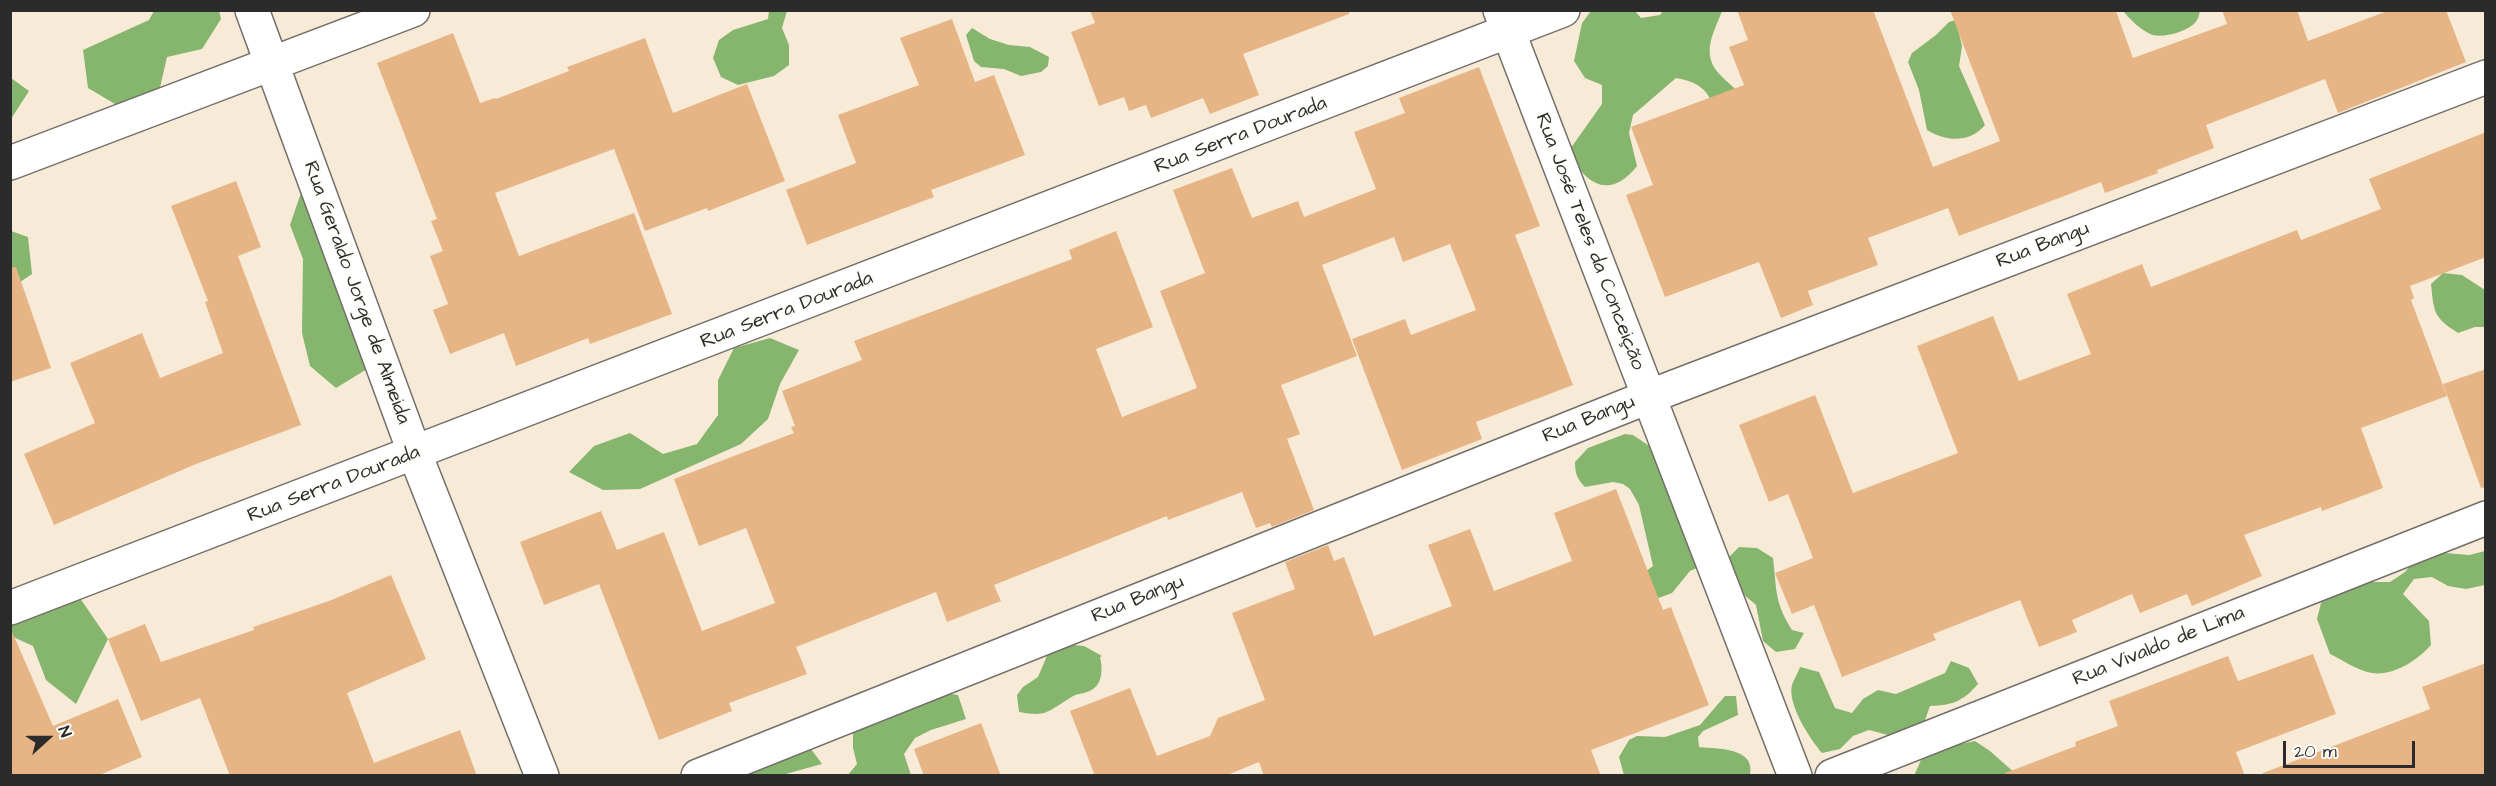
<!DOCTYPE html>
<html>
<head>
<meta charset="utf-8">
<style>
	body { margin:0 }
	#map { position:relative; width:2496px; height:786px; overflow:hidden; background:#f7ebd8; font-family:"Architects Daughter",sans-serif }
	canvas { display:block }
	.frame { position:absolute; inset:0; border:12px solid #2b2b2b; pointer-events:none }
	.north { position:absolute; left:18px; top:708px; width:60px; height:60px; -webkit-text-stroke:4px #fdfcf7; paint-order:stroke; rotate:69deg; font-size:16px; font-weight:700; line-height:24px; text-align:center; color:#2b2b2b }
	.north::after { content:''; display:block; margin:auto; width:21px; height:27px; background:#2b2b2b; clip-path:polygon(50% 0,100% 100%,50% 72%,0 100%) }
	.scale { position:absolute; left:2283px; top:741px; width:132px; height:27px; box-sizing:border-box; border:3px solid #2b2b2b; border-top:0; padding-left:8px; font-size:18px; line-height:21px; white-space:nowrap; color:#2b2b2b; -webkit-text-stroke:4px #fdfcf7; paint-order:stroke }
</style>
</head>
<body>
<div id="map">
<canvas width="2496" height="786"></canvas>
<div class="frame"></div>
<div class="north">N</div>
<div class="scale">20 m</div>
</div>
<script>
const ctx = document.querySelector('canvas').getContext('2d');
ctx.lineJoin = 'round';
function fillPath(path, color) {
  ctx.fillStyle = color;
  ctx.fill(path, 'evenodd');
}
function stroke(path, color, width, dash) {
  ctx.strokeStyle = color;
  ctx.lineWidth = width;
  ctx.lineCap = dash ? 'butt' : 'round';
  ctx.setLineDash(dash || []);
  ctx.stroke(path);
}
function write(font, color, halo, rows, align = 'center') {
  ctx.font = font + ' "Architects Daughter",sans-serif';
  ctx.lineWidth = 4.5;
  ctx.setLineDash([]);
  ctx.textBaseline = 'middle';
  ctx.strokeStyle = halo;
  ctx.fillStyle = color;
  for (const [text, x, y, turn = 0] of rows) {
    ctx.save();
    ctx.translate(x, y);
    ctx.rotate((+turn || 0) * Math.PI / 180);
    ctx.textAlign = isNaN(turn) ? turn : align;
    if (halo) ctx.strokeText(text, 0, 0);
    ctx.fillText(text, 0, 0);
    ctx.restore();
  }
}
fillPath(new Path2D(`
	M154,11h65l2,8 -19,30 -35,8 -8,35 -39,15 -32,-19 -5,-38 66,-30z
	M769,11h18l-5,17 7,17v20l-15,11 -36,9 -17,-8 -8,-19 6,-18 14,-10 35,-11z
	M1591,11h44l6,7 19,-3 3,-4h59c-6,17 -19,37 -8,56 5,9 17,17 24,25l-17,38c-10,-30 -10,-46 -45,-52l-43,37 -4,18 8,33c-27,34 -51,19 -69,-14l34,-48v-19l-17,-7 -11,-17 8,-38z
	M2123,11h77c-1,3 -1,6 -3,9 -6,11 -33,18 -44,15 -12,-4 -22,-15 -30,-24z
	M1956,20l6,26 -3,20 26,59c-15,18 -38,17 -58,5l-8,-40 -11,-28 4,-9 24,-18 13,-13z
	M972,28l18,11 19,6 21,2 19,10 -1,9 -7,6 -20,4 -17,-7 -23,-2 -7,-6 -8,-26z
	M11,78l18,13 -18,28z
	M302,190l65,179 -31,19 -26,-22 -8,-33 1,-74 -13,-34z
	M11,231l17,6 4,37 -21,14z
	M2443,273l19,2 23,15v37h-10l-17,6c-25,-16 -24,-21 -27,-49z
	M770,338l29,12 -19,34 -12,35 -27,25 -101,45 -37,1 -34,-18 25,-26 36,-13 33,21 34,-10 21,-29v-35l16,-32z
	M1625,434l8,1 18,12 48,120 -9,4 -18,22 -30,11 -12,-21 23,-17 -14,-61 -9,-16 -7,-5 -10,-2 -28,5c-8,-8 -10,-14 -10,-25l13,-14z
	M1739,547l18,1 16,10c4,33 1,43 19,72l12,3 -9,16 -19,3 -13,-11 -7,-36 -13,-11 -12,-17 -5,-17z
	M2485,551v34l-19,4 -18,-3 -16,-9 -18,2 -11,15 26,27 2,24c-15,17 -43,35 -67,26 -12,-4 -23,-12 -34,-17l-13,-35 4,-16 13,-14 18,-7h38l15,-10 12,-14 16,-6 36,3z
	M69,582l39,57 -32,65 -30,-24 -13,-34 -22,-10 -1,-26z
	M1066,644l18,2 18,10 -2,1c3,13 3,30 -13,35 -6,2 -12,2 -17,6 -23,14 -23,19 -51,14l-2,-17 6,-8 15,-10 11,-26z
	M1951,661l18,7 9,16c-16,18 -25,21 -48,22l-6,17 -17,9 -19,3 -19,-5 -16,6 -13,13 -18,4c-12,-14 -35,-49 -30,-68 2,-6 6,-12 8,-18l19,5 16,36 17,5 11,-14 15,-9 18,4 49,-21z
	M923,690l35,5 8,24 -35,11 -16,8 -11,16 7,21 -64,1 10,-12 -4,-16v-18z
	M1725,696h11l2,19 -35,16 -5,6 1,10c18,2 57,0 51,28h-126l-5,-18 10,-17 8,-4 28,1 35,-12z
	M1975,741l15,10 27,24 -103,1 7,-16 35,-15z
	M793,744l18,5 11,15 -40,11 -50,1z`), '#86b56d');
fillPath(new Path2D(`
	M1090,10h259v4l-106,40 16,41 -49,19 -7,-16 -52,20 -5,-13 -17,6 -5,-14 -25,9 -28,-74 24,-9z
	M1737,10h136l60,157 67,-26 -50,-131 166,1 17,47 94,-34 -5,-14h75l11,31 82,-31h56l20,52 -128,51 -13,-34 -119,46 8,23 -57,22 1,3 -53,20 -4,-11 -142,54 -11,-28 -80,30 10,27 -70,26 5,14 -32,13 -22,-56 -94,35 -39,-102 27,-10 -22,-58 113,-42 -15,-38 19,-7z
	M952,19l23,63 19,-7 31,80 -94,35 3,7 -127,48 -21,-55 70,-27 -18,-48 81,-30 -19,-47z
	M453,33l27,70 15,-5 1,1 73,-28 -2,-4 78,-29 28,75 74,-29 38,97 -77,30 -1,-3 -62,23 -31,-82 -119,44 24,63 115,-43 38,101 -82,30 -2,-6 -72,28 -12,-33 -54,21 -17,-44 15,-6 -18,-48 13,-5 -12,-30 6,-2 -60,-156z
	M1479,67l61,159 -25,9 58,150 -97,37 6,17 -80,31 -50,-131 53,-20 6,16 65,-25 -26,-66 -47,18 -9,-25 -72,28 35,91 -76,29 19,49 -13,5 27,71 -42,17 -2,-4 -14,5 -14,-36 -74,28 -1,-4 -173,69 7,16 -54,21 -11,-30 -140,55 11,27 -78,29 3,8 -73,29 -60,-156 -55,21 -24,-63 81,-31 16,39 47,-18 38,99 73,-28 -29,-75 -47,18 -25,-67 120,-46 -3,-6 4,-1 -13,-35 80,-31 -8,-19 218,-82 -3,-9 47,-19 37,96 -57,22 26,68 75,-29 -37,-97 45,-18 -32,-83 59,-22 20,50 46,-17 6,16 72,-28 -22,-57 51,-19 -6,-15z
	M2486,132v125l-76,29 4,12 -3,2 36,96 -86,32 22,60 -61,23 -1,-4 -77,28 18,41 -70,30 -5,-12 -47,19 -8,-19 -60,26 5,12 -38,15 -19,-47 -87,34 3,6 -94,37 -28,-72 -22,9 -17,-41 38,-15 -25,-64 -19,8 -30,-77 76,-30 38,98 105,-40 -41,-107 76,-30 26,65 72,-27 -24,-60 75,-30 9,23 146,-57 4,10 80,-31 -12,-30z
	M236,181l25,66 -23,9 63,169 -105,39 -142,61 -30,-71 71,-31 -25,-60 72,-30 18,45 63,-25 -18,-51 3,-1 -37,-95z
	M16,267l35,101 -41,14v-114z
	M2486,369v118l-5,1 -38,-104z
	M1616,489l47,121 8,-3 38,98 -118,45 10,26h-337l-5,-14 -34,14h-130l-25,-65 60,-23 27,68 53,-20 8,-18 47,-18 -33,-87 63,-24 -10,-27 43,-17 6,16 10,-4 30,79 78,-30 -24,-61 42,-16 24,62 78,-30 -18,-48z
	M391,575l35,84 -79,34 27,70 86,-33 17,46h-247l-30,-78 -59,23 -33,-82 37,-15 16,38 93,-32 -1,-3 76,-26z
	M10,627l43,99 65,-27 24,58 -45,19h-87z
	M2313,654l23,60 -100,38 9,24h-239l-1,-3 71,-27 -1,-4 43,-16 -9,-25 119,-45 10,25z
	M2486,663v113h-223v-3l167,-64 -8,-22z
	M981,723l20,53h-77l-10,-27z`), '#e7b585');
const minor = new Path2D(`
	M252,10l163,444 127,322
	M1500,10l295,766
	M10,163l403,-153
	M10,608l1553,-598
	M698,776l950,-379 838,-320
	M1832,776l654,-258`);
stroke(minor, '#726e68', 36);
stroke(minor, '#fff', 33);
write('20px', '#2b2b2b', '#fdfcf7', [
	["Rua Serra Dourada",1241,136,-21],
	["Rua José Teles da Conceição",1589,242,69],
	["Rua Bangu",2043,246,-21],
	["Rua Geraldo Jorge de Almeida",356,293,70],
	["Rua Serra Dourada",787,311,-21],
	["Rua Bangu",1589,420,-22],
	["Rua Serra Dourada",334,485,-21],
	["Rua Bangu",1138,600,-22],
	["Rua Vivaldo de Lima",2159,647,-22]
]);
</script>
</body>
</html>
